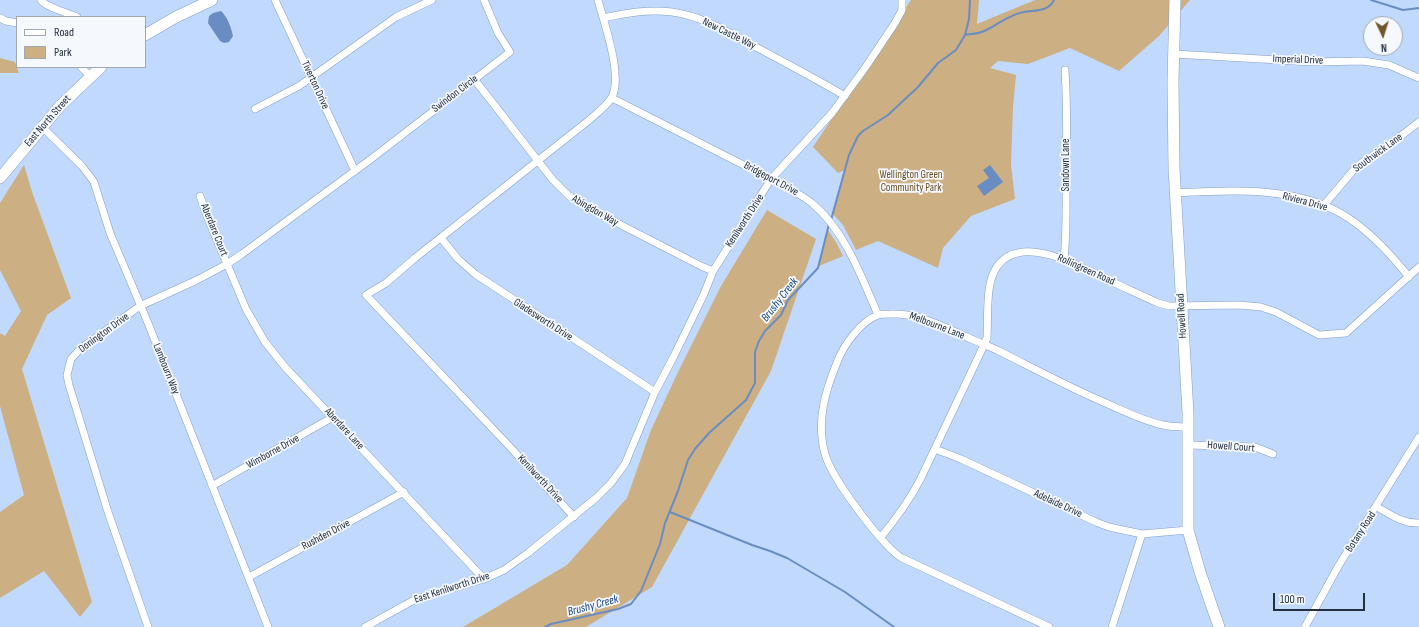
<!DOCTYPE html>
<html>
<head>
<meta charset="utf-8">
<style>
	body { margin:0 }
	#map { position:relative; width:1419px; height:627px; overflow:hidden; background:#c1d9fc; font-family:"Sofia Sans Condensed",sans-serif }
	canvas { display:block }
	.legend { position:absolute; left:16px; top:16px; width:130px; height:52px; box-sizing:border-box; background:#f5f8fd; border:1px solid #a1a8b1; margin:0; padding:5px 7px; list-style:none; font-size:12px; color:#243040 }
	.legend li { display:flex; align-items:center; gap:8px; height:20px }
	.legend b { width:20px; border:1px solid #a1a8b1 }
	.north { position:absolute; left:1363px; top:16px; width:40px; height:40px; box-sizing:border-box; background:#f5f8fd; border:1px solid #a1a8b1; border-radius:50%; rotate:176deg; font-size:11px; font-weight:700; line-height:16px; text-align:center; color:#243040 }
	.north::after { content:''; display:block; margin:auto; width:14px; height:18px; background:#725629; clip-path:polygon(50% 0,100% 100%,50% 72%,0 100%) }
	.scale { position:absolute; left:1273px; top:593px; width:92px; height:18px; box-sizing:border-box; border:2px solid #243040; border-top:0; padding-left:5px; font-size:12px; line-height:14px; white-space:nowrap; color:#243040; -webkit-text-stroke:3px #f5f8fd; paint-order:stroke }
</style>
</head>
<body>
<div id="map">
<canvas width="1419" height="627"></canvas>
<ul class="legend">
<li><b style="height:5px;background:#fff"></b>Road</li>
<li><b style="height:11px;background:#ccaf83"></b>Park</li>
</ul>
<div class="north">N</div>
<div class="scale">100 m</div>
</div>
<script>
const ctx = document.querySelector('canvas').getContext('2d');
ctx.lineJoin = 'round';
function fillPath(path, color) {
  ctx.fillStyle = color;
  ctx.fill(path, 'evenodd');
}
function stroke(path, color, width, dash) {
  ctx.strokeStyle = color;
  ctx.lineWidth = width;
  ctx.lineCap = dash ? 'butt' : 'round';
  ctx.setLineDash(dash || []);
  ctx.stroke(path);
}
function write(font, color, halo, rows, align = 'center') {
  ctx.font = font + ' "Sofia Sans Condensed",sans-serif';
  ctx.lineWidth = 3.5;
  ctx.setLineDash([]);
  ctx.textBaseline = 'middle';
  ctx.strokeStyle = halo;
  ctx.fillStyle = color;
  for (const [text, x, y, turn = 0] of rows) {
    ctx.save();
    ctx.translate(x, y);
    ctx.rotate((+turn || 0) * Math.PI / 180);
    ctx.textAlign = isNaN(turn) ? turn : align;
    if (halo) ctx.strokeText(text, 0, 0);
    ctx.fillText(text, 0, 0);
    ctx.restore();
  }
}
fillPath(new Path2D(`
	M911,0h68l-2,24 58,-24h155l-31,36 -40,35 -49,-23 -42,16 -30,-3 -8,7 26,7 -3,32 -2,58 4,34 -44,17 -28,32 -5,20 -60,-27 -22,9 -13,-25 -10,-11 12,-44 -7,3 -25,-26z
	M0,58l15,4 4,11h-19z
	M24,165l8,27 39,106 -24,17 -25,54 70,233 -12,15 -36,-46 -44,27v-86l24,-17 -24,-89v-73l5,3 16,-25 -21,-41v-67z
	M767,210l49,29 -45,132 -119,216 -66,40h-123l104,-62 60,-67 24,-68 28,-60 42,-84z
	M828,230l9,14 6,12 -24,10z`), '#ccaf83');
fillPath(new Path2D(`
	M221,11c7,7 10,16 12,25l-4,6 -5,1 -4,-2 -12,-18 1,-7 4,-3z
	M990,165l13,17 -19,14 -7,-10 12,-8 -6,-8z`), '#698dc3');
stroke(new Path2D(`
	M1371,0l32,10 16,-2
	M965,35c6,-1 13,-1 19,-4 13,-5 25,-17 40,-19 12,-2 24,0 30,-12
	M831,220l18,-65 9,-19 5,-5 25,-16 30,-28 20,-24 18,-13 9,-15 4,-16 1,-19
	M670,512l82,33 18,6 17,7 58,34 49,35
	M545,627l6,-3 67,-15 13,-5 10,-13 19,-47 5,-21 13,-32 10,-31 7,-11 14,-16 37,-33 9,-17v-31l4,-11 6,-10 16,-16 7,-15 30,-32 11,-44`), '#698dc3', 2);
const minor = new Path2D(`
	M41,0c4,7 27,13 36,17
	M275,0l80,171
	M0,18l6,3 11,2
	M603,18c23,-5 45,-9 69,-6 30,4 58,21 84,35 30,16 60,32 89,49
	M1174,54l139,8 50,-1 26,4 30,13
	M81,67l9,9
	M474,79l79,101 16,16 17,11 115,59 12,5
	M612,98l159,81c15,8 30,15 42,25 32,27 49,74 65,111
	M255,109l44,-23 97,-69 36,-17
	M42,127l40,39 12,16 16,51 38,90 120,304
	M1175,193c55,-3 118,-7 167,21 27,16 48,39 67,63
	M200,196l9,25 37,88 19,33 20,25 199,212
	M1324,205l33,-39 32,-21 30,-23
	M441,238l17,21 17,15 180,118
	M1064,259c3,-29 2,-58 2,-87 1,-34 1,-68 -1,-102
	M1189,445l66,2 18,7
	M935,449l26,10 135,63 13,5 33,7 46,-4
	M212,486l121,-69
	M1377,507c13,7 26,17 42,16
	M574,517l-63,-69 -145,-153 20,-12 29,-25 173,-137c8,-7 19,-15 24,-24 11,-22 -8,-74 -14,-97
	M881,537c15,-18 28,-36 39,-57l64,-135 3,-7c1,-19 -1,-51 7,-66 21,-43 86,-6 114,8 17,8 33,15 50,23l11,3 70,-1 22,2 15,5 43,23 27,-2 73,-66
	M249,577l155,-85
	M148,627l-40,-115 -39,-127 -2,-10 4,-16 9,-10 14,-10 46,-33 57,-26 30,-16 15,-10 129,-95 139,-107 -12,-19 -14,-33
	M365,627l49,-27 18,-6 52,-15 20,-9 24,-17 68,-55 15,-15 14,-19 30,-72 19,-36 30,-62 9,-23 7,-11 51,-81 61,-66 33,-45 30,-45 7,-13v-10
	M1049,627l-149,-70c-21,-16 -68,-78 -75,-103 -9,-32 0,-63 13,-94 6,-15 23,-39 40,-45 4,-1 9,-1 13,-1 27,-1 51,12 76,23 10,5 22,9 32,14 36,18 71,37 109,53 18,8 36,17 55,21 8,2 17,2 25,2
	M1112,627l30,-93
	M1305,627l34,-62 80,-128`);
const secondary = new Path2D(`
	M1175,0l-2,82 1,86 14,245v117l12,42 19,55
	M145,35l31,-18 36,-17
	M0,178l60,-72 41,-39`);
stroke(minor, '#829ec7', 8);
stroke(secondary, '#829ec7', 12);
stroke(minor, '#fff', 7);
stroke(secondary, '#fff', 11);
write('11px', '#243040', '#f5f8fd', [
	["New Castle Way",729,34,26],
	["Imperial Drive",1298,60,2],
	["Tiverton Drive",315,85,65],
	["Swindon Circle",455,94,-37],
	["East North Street",48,121,-49],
	["Southwick Lane",1378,153,-36],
	["Sandown Lane",1066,165,-90],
	["Bridgeport Drive",771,179,28],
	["Riviera Drive",1305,202,15],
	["Abingdon Way",595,211,30],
	["Kenilworth Drive",745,221,-57],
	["Aberdare Court",214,230,68],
	["Rollingreen Road",1086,270,24],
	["Howell Road",1182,316,-93],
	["Gladesworth Drive",543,320,33],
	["Melbourne Lane",937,326,21],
	["Donington Drive",104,333,-36],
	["Lambourn Way",166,369,68],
	["Aberdare Lane",344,429,47],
	["Howell Court",1231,447,4],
	["Wimborne Drive",273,452,-29],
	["Kenilworth Drive",540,479,47],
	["Adelaide Drive",1058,504,25],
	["Botany Road",1361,532,-57],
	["Rushden Drive",326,535,-28],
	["East Kenilworth Drive",452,588,-18]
]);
write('11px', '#6b5021', '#f5f8fd', [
	["Wellington Green",911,175],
	["Community Park",911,188]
]);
write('italic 12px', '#154385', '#f5f8fd', [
	["Brushy Creek",780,300,-52],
	["Brushy Creek",593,606,-15]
]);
</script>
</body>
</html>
